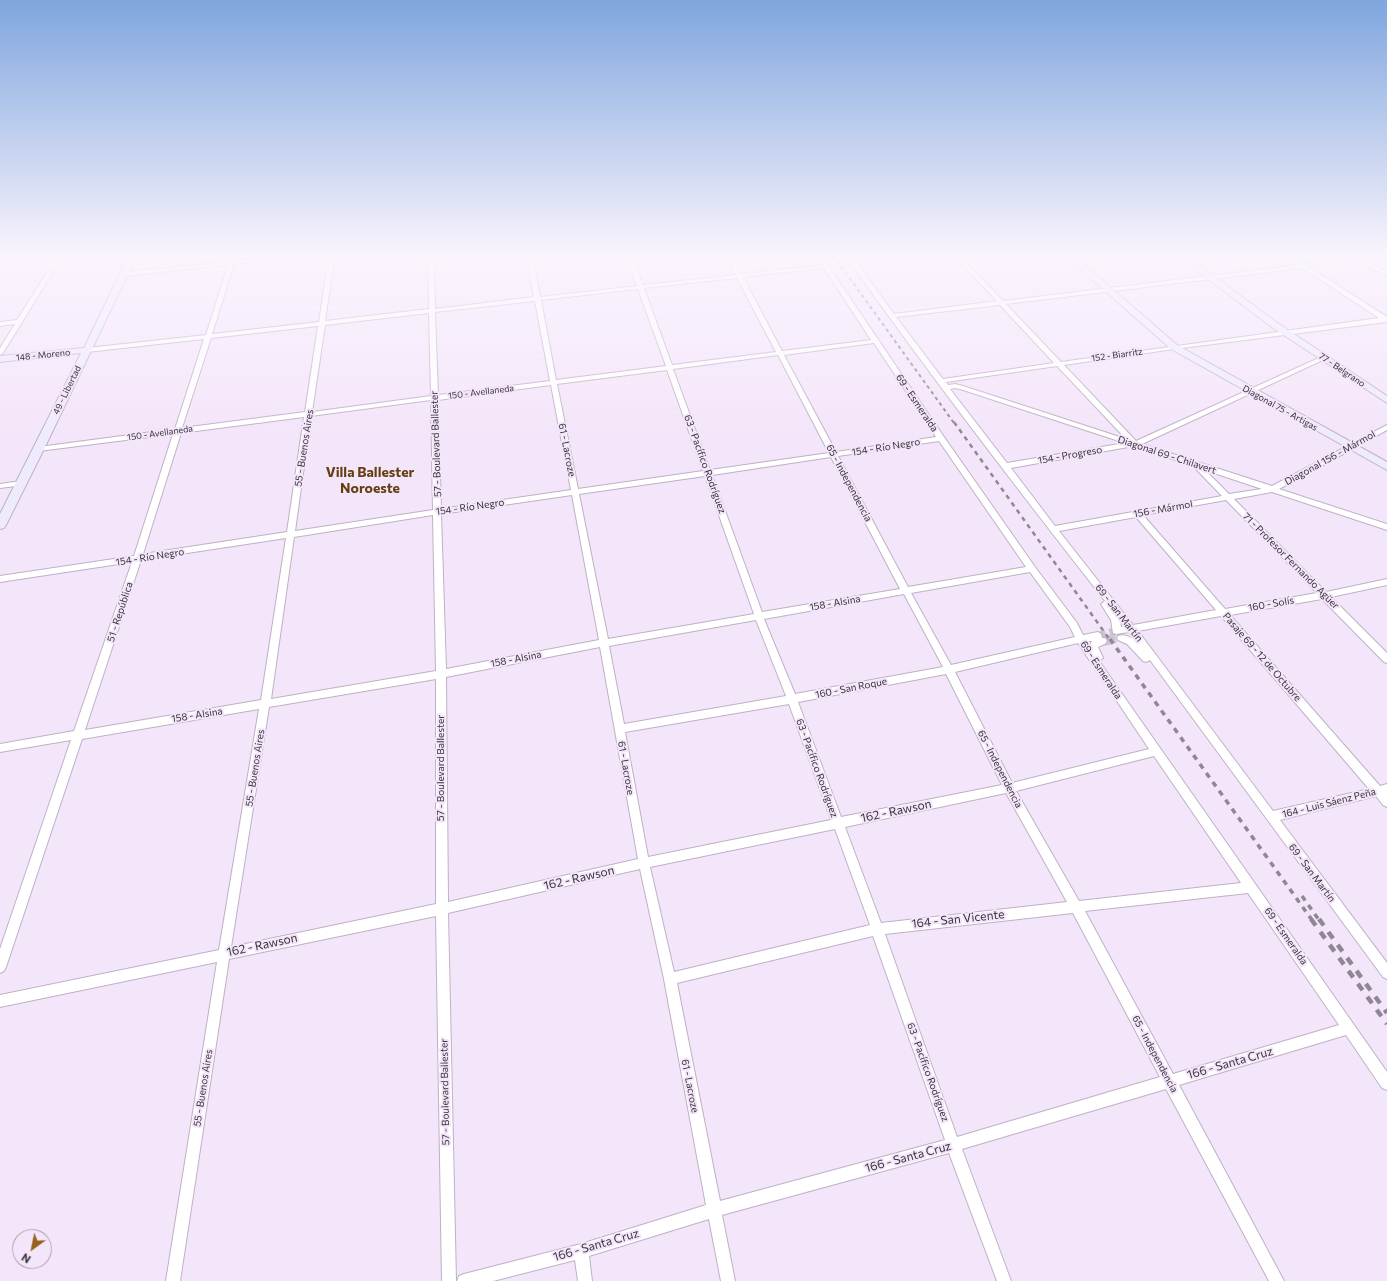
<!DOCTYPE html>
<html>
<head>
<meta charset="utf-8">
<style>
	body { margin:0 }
	#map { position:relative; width:1387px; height:1281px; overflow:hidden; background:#f4e6fa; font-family:Commissioner,sans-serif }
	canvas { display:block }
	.north { position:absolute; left:12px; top:1229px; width:40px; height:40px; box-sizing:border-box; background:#f4e6fa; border:1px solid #a99eae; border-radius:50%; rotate:213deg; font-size:11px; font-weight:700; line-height:16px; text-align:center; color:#39333b }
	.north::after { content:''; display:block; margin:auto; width:14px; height:18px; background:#995f1e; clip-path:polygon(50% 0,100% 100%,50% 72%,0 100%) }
</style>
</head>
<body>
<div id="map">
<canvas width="1387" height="1281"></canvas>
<div class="north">N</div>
</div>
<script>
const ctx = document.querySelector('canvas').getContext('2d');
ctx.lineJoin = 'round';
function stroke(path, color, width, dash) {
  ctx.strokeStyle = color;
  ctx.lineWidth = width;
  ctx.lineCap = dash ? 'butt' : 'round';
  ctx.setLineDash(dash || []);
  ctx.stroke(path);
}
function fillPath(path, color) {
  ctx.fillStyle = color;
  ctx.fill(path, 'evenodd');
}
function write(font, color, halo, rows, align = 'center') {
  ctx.font = font + ' Commissioner,sans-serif';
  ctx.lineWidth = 4;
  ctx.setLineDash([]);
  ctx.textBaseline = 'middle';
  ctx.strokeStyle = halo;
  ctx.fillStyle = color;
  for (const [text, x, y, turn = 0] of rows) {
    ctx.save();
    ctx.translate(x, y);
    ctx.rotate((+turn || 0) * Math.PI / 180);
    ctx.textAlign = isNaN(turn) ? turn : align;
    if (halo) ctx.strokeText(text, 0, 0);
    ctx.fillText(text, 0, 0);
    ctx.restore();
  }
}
stroke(new Path2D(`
	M1098,636l18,-5
	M1108,640l13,-2`), '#cfc2d4', 8, [8, 4]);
stroke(new Path2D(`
	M1102,641l12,-2`), '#cfc2d4', 10, [10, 5]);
const street = new Path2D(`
	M0,255h14l1,1 -15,3z
	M231,255h6l-2,6 61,-6h18l-3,2 -77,7 -22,70 107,-12 10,-67h6l-10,66 104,-12 -1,-54h6l1,54 99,-12 -8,-42h6l8,42 97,-11 -11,-31h6l11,30 93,-10 -11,-20h6l10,19 81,-9 -7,-10h6l123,182 91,130 42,56 6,12 15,-3 3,2 1,4h3l2,3 -2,3 -7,3 5,11 -4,3 288,411v18l-5,-2 -36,-53 -167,50 105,196h-15l-103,-192 -204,60 49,132h-14l-48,-128 -227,62 13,66h-14l-12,-62 -120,37 3,25h-14l-3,-21 -82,21h-36l2,-5 5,-2 117,-30 125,-39 -42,-226 -24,-110 -192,44 8,368h-14l-6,-365 -207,43 -49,322h-14l51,-319 -217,45v-12l219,-45 40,-241 -177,30 -76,228 -2,4 -4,2v-24l71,-209 -71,12v-8l74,-13 58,-169 -132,20v-6l134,-20 39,-122 -134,17 -4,-2 4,-2 136,-18 29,-90 -117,13 -3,-2 3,-2 119,-13 22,-70 -104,11 -3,-2 3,-2 105,-10zM824,268l47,72 -89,11 -39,-74zM737,278l39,74 -104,13 -28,-77zM638,289l28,77 -110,14 -15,-80zM535,301l15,80 -112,14 -3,-83zM429,313l2,83 -119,16 13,-87zM318,326l-13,86 -123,16 29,-90zM874,343l62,94 -100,15 -52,-97zM778,355l51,98 -119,17 -37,-101zM667,370l36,101 -125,18 -21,-105zM551,385l20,105 -130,19 -3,-109zM431,400l2,110 -138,21 16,-115zM304,417l-17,115 -144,22 38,-121zM939,441l87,126 -118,20 -70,-131zM831,457l69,132 -138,23 -50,-137zM705,476l49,138 -146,25 -29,-145zM572,495l27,145 -153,29 -5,-155zM433,515l3,156 -165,28 23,-162zM286,538l-25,162 -176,30 56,-170zM1030,572l40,55 5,10 -124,28 -40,-72zM904,594l39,73 -148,27 -31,-75zM756,620l30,76 -162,28 -15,-78zM1086,641h6l-3,5zM1078,643l71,106 -137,34 -57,-111zM600,647l38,212 -190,43 -2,-225zM946,674l56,111 -161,32 -43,-115zM436,679v225l-205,43 38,-240zM789,704l42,116 -183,37 -23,-125zM1154,756l87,127 -162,18 -63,-110zM1006,793l61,109 -186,21 -36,-96zM835,829l35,96 -196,47 -24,-105zM1248,893l91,132 -166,49 -88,-163zM1073,913l87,164 -203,60 -72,-203zM873,936l72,204 -225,61 -43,-218z
	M845,255h6l4,5 56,-5h19l-3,2 -70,6 37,51 103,-13 -44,-46h6l44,46 295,-36 -14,-10h7l13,9 49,-6v-2l2,-1 32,17v4l-29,-15 -49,6 78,50v5l-213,27 -110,16 72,76 185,-84h4v2l-183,85 130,42 115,-61v5l-108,59 108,35v6l-115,-38 -38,7 92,93 61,-13v6l-56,12 56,56v10l-3,-1 -62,-63 -92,16 150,171 7,-2v23l-4,-2 -7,-9 -96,24 107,143v16l-4,-2 -233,-317 -4,2 -3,-1 -16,-17 -9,-4 -1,-2 1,-2c5,-2 14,1 18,5l-7,-9 -13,2 -3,-1 -2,-13 -10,-16 4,-3c-89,-114 -177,-228 -260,-346zM1302,268l77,50 -318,44 -55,-58zM1000,305l54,58 -111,16 -47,-62zM1057,366l69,73 -163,-53 -8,-2 -7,1 -2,-3zM955,388l5,1 165,54 -118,20 -57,-74zM1134,446l59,20 29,30 -167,30 -44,-58zM1205,470l57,19 -33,5zM1226,500l91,93 -92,16 -82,-94zM1136,517l80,93 -83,15 -74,-94zM1221,616l148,173 -96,22 -135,-180zM1120,621l4,5 -3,1z
	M48,271l5,1 -50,81 -3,2v-7l15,-24 -15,2v-4l17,-2z
	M21,481h3v4l-24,3v-4z`);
const secondary = new Path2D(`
	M129,255h8l-93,194 -38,76 -2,3 -4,1v-15l81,-161 -81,9v-6l84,-8z
	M1064,255h9l104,90 210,117v8l-216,-121z
	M1176,255h9l94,69 108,72v7l-114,-75z`);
stroke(street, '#bfb1c4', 2);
stroke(secondary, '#bfb1c4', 2);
fillPath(street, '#fff');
fillPath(secondary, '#efebff');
stroke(new Path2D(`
	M833,255l121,168`), '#908694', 2, [3.5, 3.5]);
stroke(new Path2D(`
	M954,422l156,218`), '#908694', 2.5, [4.5, 4.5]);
stroke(new Path2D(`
	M1110,639l202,281
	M1302,896l17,24`), '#908694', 3.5, [5.5, 5.5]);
stroke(new Path2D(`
	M1311,919l76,105
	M1319,919l68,94`), '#908694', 4.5, [8, 8]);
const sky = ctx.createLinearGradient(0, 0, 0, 434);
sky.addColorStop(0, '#7fa6de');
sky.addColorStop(0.59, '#faf4fd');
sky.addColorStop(1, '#faf4fd00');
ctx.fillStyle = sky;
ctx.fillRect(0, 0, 1387, 434);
write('9px', '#39333b', '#f4e6fa', [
	["148 - Moreno",43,355,-6],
	["152 - Biarritz",1117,355,-8],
	["77 - Belgrano",1342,370,34],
	["49 - Libertad",67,390,-64],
	["150 - Avellaneda",481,392,-7],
	["Diagonal 75 - Artigas",1280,408,29],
	["150 - Avellaneda",160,433,-8]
]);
write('10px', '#39333b', '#f4e6fa', [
	["69 - Esmeralda",917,403,56],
	["57 - Boulevard Ballester",436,444,-92],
	["154 - Río Negro",886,447,-9],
	["55 - Buenos Aires",304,448,-81],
	["61 - Lacroze",567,450,79],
	["154 - Progreso",1070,455,-10],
	["Diagonal 69 - Chilavert",1167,455,18],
	["Diagonal 156 - Mármol",1330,458,-29],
	["63 - Pacífico Rodríguez",705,464,70],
	["65 - Independencia",849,483,62],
	["154 - Río Negro",470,507,-8],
	["156 - Mármol",1163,509,-10],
	["154 - Río Negro",150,557,-9],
	["71 - Profesor Fernando Agüer",1291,561,45],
	["158 - Alsina",835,603,-10],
	["160 - Solís",1271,604,-10],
	["51 - República",120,612,-72],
	["69 - San Martín",1119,613,52],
	["Pasaje 69 - 12 de Octubre",1262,657,49],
	["158 - Alsina",516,659,-11],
	["69 - Esmeralda",1101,670,57],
	["160 - San Roque",851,688,-11],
	["158 - Alsina",197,715,-9],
	["55 - Buenos Aires",255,768,-81],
	["57 - Boulevard Ballester",441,768,-90],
	["61 - Lacroze",626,768,80],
	["63 - Pacífico Rodríguez",817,768,70],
	["65 - Independencia",1000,769,63],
	["164 - Luis Sáenz Peña",1329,803,-14],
	["69 - San Martín",1312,873,53],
	["69 - Esmeralda",1286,936,55],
	["65 - Independencia",1155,1054,62],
	["63 - Pacífico Rodríguez",928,1072,70],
	["61 - Lacroze",690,1086,79],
	["55 - Buenos Aires",203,1088,-81],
	["57 - Boulevard Ballester",445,1092,-91]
]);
write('12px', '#39333b', '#f4e6fa', [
	["162 - Rawson",896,811,-12],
	["162 - Rawson",579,878,-13],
	["164 - San Vicente",958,919,-6],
	["162 - Rawson",262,945,-12],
	["166 - Santa Cruz",1230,1063,-16],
	["166 - Santa Cruz",908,1157,-15],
	["166 - Santa Cruz",596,1245,-16]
]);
write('bold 14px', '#653d10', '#f4e6fa', [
	["Villa Ballester",370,472],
	["Noroeste",370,488]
]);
</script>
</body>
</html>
